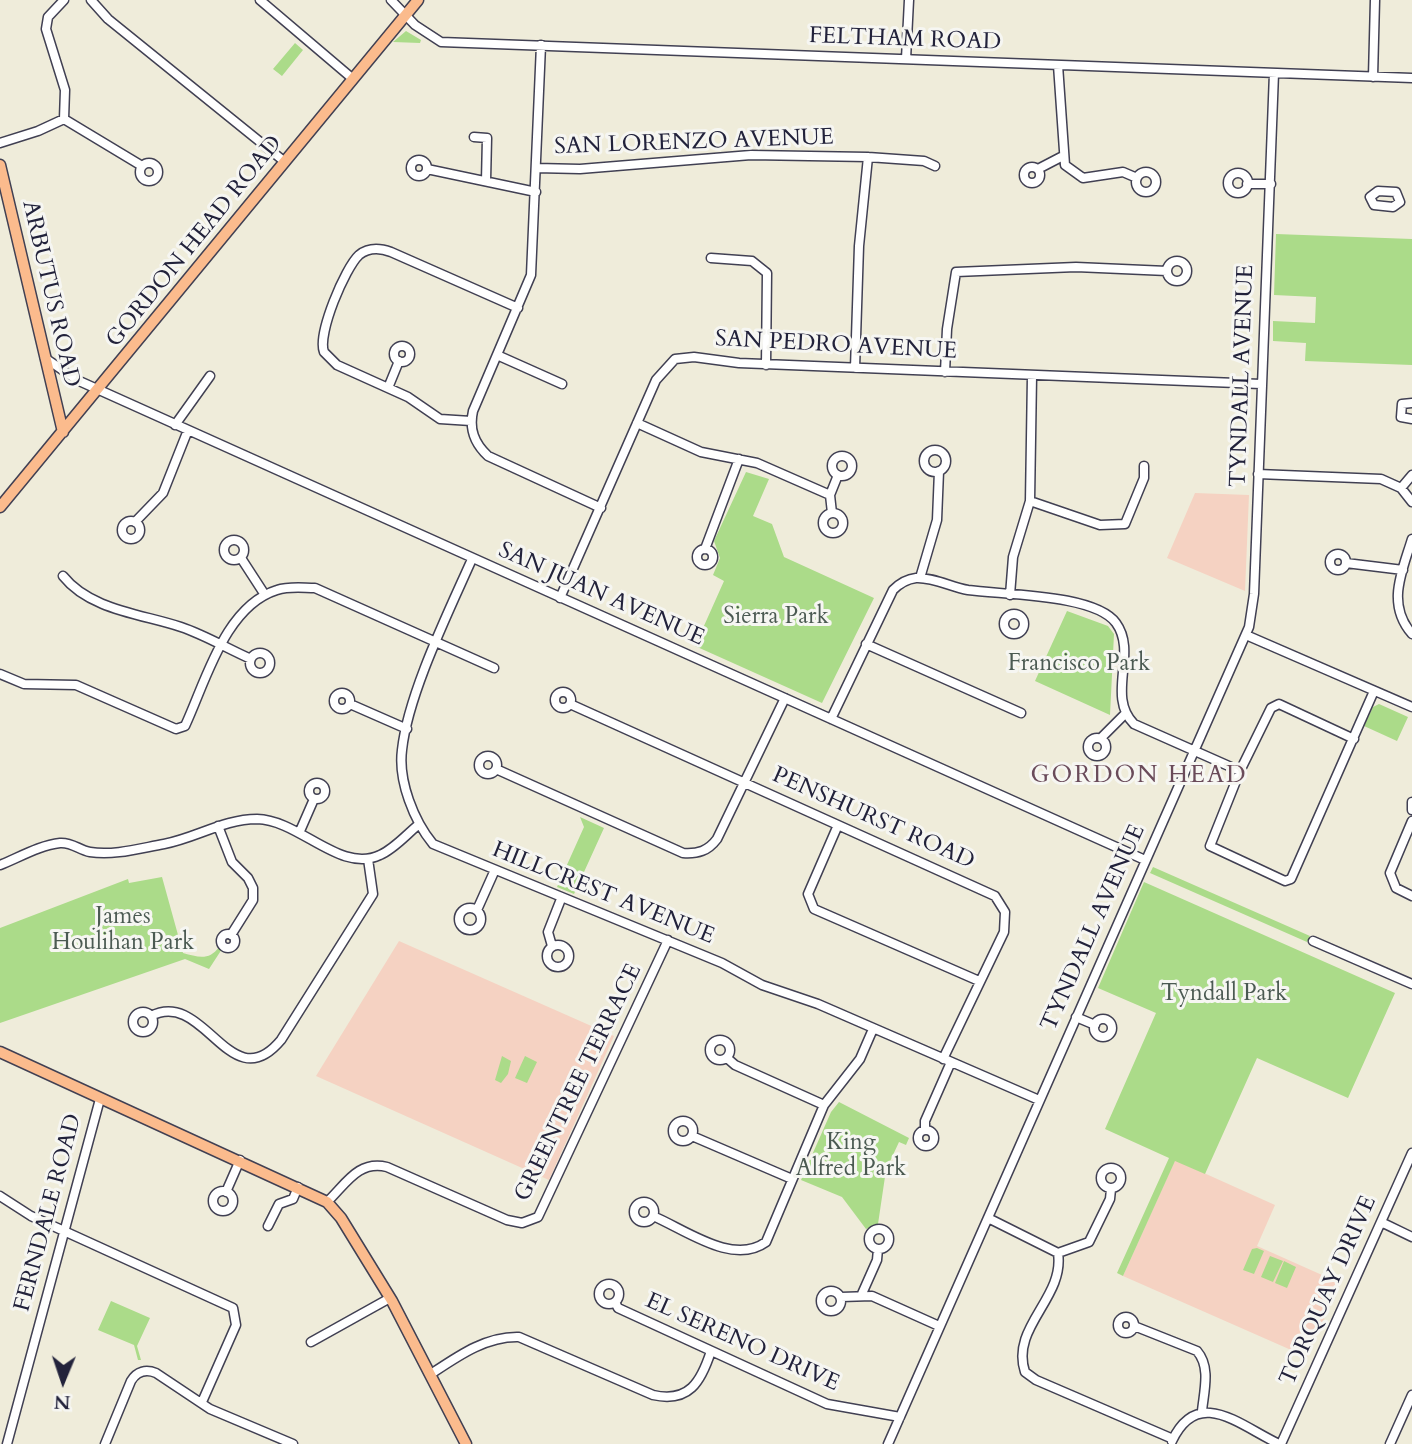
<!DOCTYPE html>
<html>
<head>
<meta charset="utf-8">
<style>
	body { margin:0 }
	#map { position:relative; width:1412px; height:1444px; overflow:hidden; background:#efecda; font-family:Cardo,serif }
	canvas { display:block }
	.north { position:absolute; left:28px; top:1346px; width:70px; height:70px; -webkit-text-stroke:5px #f6f6f2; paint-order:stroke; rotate:182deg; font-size:19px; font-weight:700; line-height:28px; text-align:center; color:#22223b }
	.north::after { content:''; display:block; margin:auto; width:24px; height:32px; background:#22223b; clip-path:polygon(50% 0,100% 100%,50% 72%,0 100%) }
</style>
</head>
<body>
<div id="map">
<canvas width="1412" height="1444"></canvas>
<div class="north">N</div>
</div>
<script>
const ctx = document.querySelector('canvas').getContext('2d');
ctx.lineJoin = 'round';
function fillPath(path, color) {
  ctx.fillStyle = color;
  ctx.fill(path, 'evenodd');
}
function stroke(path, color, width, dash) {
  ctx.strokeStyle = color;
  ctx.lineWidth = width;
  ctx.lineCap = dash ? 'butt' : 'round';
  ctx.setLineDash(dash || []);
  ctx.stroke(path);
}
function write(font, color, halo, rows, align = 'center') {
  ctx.font = font + ' Cardo,serif';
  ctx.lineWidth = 6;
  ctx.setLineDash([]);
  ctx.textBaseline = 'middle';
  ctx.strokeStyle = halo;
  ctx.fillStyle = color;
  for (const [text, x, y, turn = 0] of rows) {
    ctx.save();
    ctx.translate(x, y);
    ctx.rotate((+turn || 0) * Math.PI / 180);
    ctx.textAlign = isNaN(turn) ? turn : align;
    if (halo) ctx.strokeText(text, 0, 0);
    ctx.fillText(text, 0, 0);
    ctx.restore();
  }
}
fillPath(new Path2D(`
	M1195,493l54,2 -4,96 -78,-33z
	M399,941l215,95 -65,144 -233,-104z
	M1175,1160l100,45 -18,41 83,37 -33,74 -184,-81z`), '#f5d2c2');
fillPath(new Path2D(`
	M406,31l15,9 -1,3 -27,-1z
	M295,43l8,7 -21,26 -9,-7z
	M1276,234l136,5v126l-107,-4 1,-18 -33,-2v-20l42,2 1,-26 -42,-2z
	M746,472l23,7 -16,37 19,8 12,33 90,41 -52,105 -127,-57 29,-65 -11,-6 7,-17 -6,-17z
	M1067,611l41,15 6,8 -4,81 -75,-34z
	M1379,704l29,13 -11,24 -33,-15 9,-19z
	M580,817l24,11 -30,66 -17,-7 27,-60z
	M1153,867l157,69 -3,6 -157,-69z
	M162,877l21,76c15,4 26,8 36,-6l3,2 -13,20 -24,-10 -185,64v-95l128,-49 1,4z
	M1144,882l251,111 -47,105 -91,-40 -52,116 -30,-13 -52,115 -6,-3 52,-115 -64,-29 51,-116 -58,-25z
	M502,1056l9,5 -3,13 -7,9 -6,-3z
	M525,1056l12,6 -10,21 -12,-5z
	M839,1102l70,36 -3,7 -7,-3 -13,28 -8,54 -12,5 -24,-32 -41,-17 30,-68z
	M1257,1248l7,3 -10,23 -11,-4 9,-21z
	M1270,1256l13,5 -10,21 -12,-5z
	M1284,1261l12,6 -9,21 -12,-5z
	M111,1301l39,17 -13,28 4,14h-3l-4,-15 -36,-15z`), '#abdb89');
const minor = new Path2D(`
	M91,0l17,19 177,143
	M260,0l93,79
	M391,0l24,25 26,17 971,36
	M541,45l-10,230 -58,136c-4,18 1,32 15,45l113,52
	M906,59l3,-59
	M1058,65l7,100 18,13 40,-6 14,6
	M1373,77l2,-77
	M64,119l78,47
	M474,137l13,1 -1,43
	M0,143l38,-12 26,-12 1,-29 -19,-61 2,-12 16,-17
	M411 168a8 8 0 1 1 16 0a8 8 0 1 1-16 0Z
	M140 172a9 9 0 1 1 18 0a9 9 0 1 1-18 0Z
	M1024 175a8 8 0 1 1 16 0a8 8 0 1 1-16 0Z
	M536,168l44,1 171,-14 117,2 56,4 11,5
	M427,169l109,23
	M1038,169l25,-13
	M1136 182a10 10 0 1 1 20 0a10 10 0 1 1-20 0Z
	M1228 183a10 10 0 1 1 20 0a10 10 0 1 1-20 0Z
	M1247,184h24
	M1378,191l18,1 4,10 -7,5 -19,-2 -4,-8z
	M711,258l41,3 15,12 -1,92
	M1167 271a10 10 0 1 1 20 0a10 10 0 1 1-20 0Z
	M394 354a8 8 0 1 1 16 0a8 8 0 1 1-16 0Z
	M497,355l65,29
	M45,358l32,22 1068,480
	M855,368l4,-122 9,-89
	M945,372l2,-43 9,-57 120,-5 91,4
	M388,388l11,-27
	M1412,403l-10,1 -1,13 11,2
	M471,421l-31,-2 -32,-22 -71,-32 -13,-13c-7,-18 21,-84 35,-97 10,-8 21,-7 32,-3l127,56
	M637,423l64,29 56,11 73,32
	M175,425l35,-49
	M924 461a11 11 0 1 1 22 0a11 11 0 1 1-22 0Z
	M832 466a10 10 0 1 1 20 0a10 10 0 1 1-20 0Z
	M1258,474l123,5 20,9 11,14
	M1401,488l11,-13
	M1030,501l70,24 25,-1 19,-46v-12
	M832,513l-2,-18 8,-20
	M823 523a10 10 0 1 1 20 0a10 10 0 1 1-20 0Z
	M122 530a9 9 0 1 1 18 0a9 9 0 1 1-18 0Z
	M135,522l28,-29 25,-63
	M1412,539c-10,33 -26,65 0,95
	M224 550a10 10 0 1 1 20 0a10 10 0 1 1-20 0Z
	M697 557a8 8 0 1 1 16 0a8 8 0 1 1-16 0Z
	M705,549l34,-90
	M1330 562a8 8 0 1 1 16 0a8 8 0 1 1-16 0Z
	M241,558l24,37
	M472,559c-23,52 -64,135 -70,191 -4,31 12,71 31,94l289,119 40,22 56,19 221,96
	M1346,563l57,7
	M63,576c27,34 79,38 118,51 24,8 47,22 70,32
	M920,578l17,-58 2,-49
	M1010,595l3,-38 17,-56 2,-125
	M560,598l96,-218 19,-21 19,-2 45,6 522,21
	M1004 624a10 10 0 1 1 20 0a10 10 0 1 1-20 0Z
	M1246,635l166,72
	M866,644l155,69
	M250 663a10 10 0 1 1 20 0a10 10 0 1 1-20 0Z
	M0,674l24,10 52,1 100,44 9,-3c21,-45 40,-120 92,-136 12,-4 26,-2 38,-2l179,80
	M555 700a8 8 0 1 1 16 0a8 8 0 1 1-16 0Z
	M334 701a8 8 0 1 1 16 0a8 8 0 1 1-16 0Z
	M350,704l57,25
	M570,704l425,192 10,16 -1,20 -61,127
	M831,719l62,-129c6,-6 14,-11 23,-12 17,-1 35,9 52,12 35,5 127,4 148,33 22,30 -10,73 18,101l106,47
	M1088 747a9 9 0 1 1 18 0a9 9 0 1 1-18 0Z
	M1101,738l24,-24
	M1354,739l-75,-35 -8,4 -31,63 -30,75 75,35 6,-2 83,-188
	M479 765a9 9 0 1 1 18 0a9 9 0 1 1-18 0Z
	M496,769l187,84c15,1 25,-2 34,-14l68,-141
	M309 791a8 8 0 1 1 16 0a8 8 0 1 1-16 0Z
	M1412,802v8
	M1412,821l-22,52 6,15 16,8
	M838,825l-30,69 6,15 165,72
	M218,826l14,36 16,16 5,10v12l-22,35
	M300,831l14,-32
	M0,865c18,-7 40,-20 60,-22 12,-1 19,7 30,9 24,4 51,-4 74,-8 32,-6 60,-25 93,-25 43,1 83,55 123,36 14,-6 26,-20 38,-30
	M459 919a11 11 0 1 1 22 0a11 11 0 1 1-22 0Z
	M477,910l17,-38
	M221 941a7 7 0 1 1 14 0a7 7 0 1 1-14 0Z
	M1313,941l99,43
	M547 956a11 11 0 1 1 22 0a11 11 0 1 1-22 0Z
	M552,946l-4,-14 13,-33
	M133 1022a10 10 0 1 1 20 0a10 10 0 1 1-20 0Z
	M151,1016c54,-28 79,85 130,24l92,-146 -5,-35
	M1076,1017l19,8
	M1094 1028a9 9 0 1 1 18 0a9 9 0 1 1-18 0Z
	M710 1050a10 10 0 1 1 20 0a10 10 0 1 1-20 0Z
	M727,1058l8,7 89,40
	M673 1131a10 10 0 1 1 20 0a10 10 0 1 1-20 0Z
	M925,1129v-8l26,-59
	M918 1138a8 8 0 1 1 16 0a8 8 0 1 1-16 0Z
	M692,1136l100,43
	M1101 1178a10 10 0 1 1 20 0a10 10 0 1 1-20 0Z
	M213 1201a10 10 0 1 1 20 0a10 10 0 1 1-20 0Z
	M226,1192l14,-32
	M0,1196l31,20 202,92 3,17 -34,77
	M634 1212a10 10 0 1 1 20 0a10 10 0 1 1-20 0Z
	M327,1202c19,-18 31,-42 60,-35l120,53 15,3 16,-6 130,-277
	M653,1216c33,14 80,50 113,26l58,-137 36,-46 13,-30
	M988,1218l70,35c7,45 -48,74 -33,119l11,8 137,59
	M1381,1222l31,15
	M268,1226l11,-22 14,-5 5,-12
	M869 1239a10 10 0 1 1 20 0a10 10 0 1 1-20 0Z
	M1058,1253l31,-11 21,-43 1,-10
	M599 1294a10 10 0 1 1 20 0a10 10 0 1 1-20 0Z
	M821 1301a10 10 0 1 1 20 0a10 10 0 1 1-20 0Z
	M861,1296l16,-36 1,-11
	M841,1297l31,-1 67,30
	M615,1302l3,6 209,96 73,13
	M1118 1325a8 8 0 1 1 16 0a8 8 0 1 1-16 0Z
	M1134,1326l63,25c14,16 7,40 5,60
	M311,1342l79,-44
	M431,1374c27,-18 55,-38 88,-37l134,58c36,8 48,-13 58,-44
	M1172,1441c26,-55 67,-16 107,3
	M7,1444l93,-345
	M105,1444l26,-63c6,-10 15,-12 25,-8l54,36 83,35
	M888,1444l361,-817 5,-33 20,-521
	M1281,1444l131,-291
	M1390,1444l22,-49`);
const major = new Path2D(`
	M0,165l63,267
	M0,507l418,-507
	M0,1052l327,150 14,16 51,83 74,143`);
stroke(minor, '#414053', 11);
stroke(major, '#414053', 13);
stroke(minor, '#fff', 8);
stroke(major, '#fbbb8d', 10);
write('23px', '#22223b', '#f6f6f2', [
	["FELTHAM ROAD",905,40,2],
	["SAN LORENZO AVENUE",694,143,-2],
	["GORDON HEAD ROAD",195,242,-51],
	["ARBUTUS ROAD",50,294,77],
	["SAN PEDRO AVENUE",836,346,3],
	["TYNDALL AVENUE",1243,376,-88],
	["SAN JUAN AVENUE",601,595,24],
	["PENSHURST ROAD",873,819,24],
	["HILLCREST AVENUE",603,894,22],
	["TYNDALL AVENUE",1094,928,-66],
	["GREENTREE TERRACE",579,1083,-64],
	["FERNDALE ROAD",49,1213,-75],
	["TORQUAY DRIVE",1329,1291,-66],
	["EL SERENO DRIVE",742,1343,24]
]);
write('23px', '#4b5a52', '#f6f6f2', [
	["Sierra Park",776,618],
	["Francisco Park",1079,665],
	["James",123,918],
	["Houlihan Park",123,944],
	["Tyndall Park",1224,995],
	["King",851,1144],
	["Alfred Park",851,1170]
]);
ctx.letterSpacing = '2px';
write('24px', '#6a4b5a', '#f6f6f2', [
	["GORDON HEAD",1139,776]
]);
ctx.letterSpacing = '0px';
</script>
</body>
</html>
